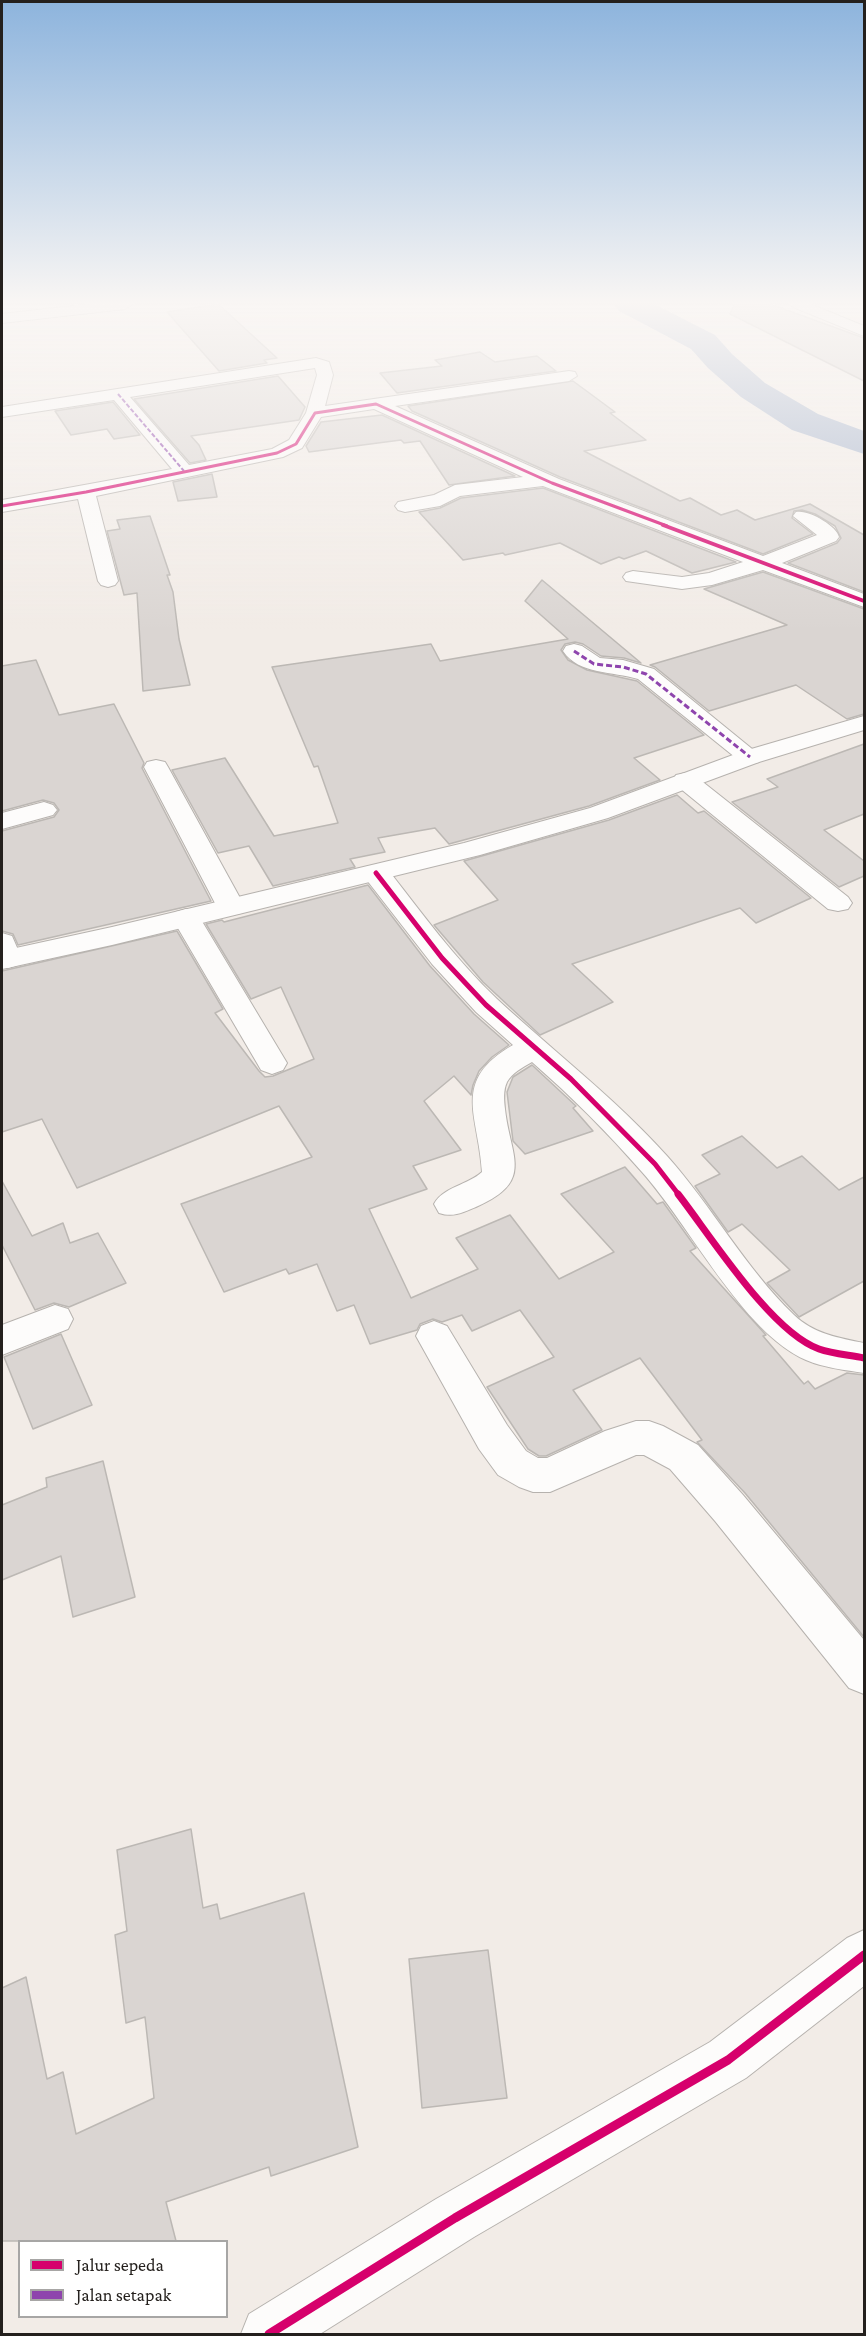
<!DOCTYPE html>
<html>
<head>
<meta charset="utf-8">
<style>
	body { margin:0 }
	#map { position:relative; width:866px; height:2336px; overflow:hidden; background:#f2ece7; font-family:"Crimson Pro",serif }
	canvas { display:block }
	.frame { position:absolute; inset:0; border:3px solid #24201d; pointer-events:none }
	.legend { position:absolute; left:18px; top:2240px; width:210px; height:78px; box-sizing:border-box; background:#fff; border:2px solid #a7a6a5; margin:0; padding:8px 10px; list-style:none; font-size:18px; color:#24201d }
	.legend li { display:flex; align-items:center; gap:12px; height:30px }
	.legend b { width:30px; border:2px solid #a7a6a5 }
</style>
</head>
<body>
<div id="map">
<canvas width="866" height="2336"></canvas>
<div class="frame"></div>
<ul class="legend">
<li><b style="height:8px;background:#d6006c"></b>Jalur sepeda</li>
<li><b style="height:8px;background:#8e44ad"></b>Jalan setapak</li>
</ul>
</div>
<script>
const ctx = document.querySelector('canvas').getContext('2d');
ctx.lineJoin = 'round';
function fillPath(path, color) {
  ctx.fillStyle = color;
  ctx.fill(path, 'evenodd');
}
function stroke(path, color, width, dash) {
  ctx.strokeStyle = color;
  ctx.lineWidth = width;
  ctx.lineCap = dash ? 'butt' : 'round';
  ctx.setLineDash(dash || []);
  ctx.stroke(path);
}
fillPath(new Path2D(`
	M614,304h40l61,31 17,19 33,29 53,31 46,17v23l-72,-24 -51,-33 -33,-29 -17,-19 -72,-38z`), '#a6b4cc');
const building = new Path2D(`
	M218,304l9,8 50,46 -13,2 3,3 -48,8 -52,-59z
	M734,304h36l94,34v43l-134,-67z
	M480,352l15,10 42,-6 19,15 -159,22 -17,-20 62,-7 -7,-6z
	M278,376l27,31 -6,13 -108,16 8,9 7,15 -16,3 -56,-64z
	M573,381l42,31 -5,1 36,27 -62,11 96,50 10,-3 31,17 16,-5 18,10 55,-16 54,31v57l-76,-29 49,-20 4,-5 -6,-12 -20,-12 -13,-4 -8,1 -2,7 21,16 -50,20 -203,-77 -148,-66 -4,-5z
	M113,402l27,33 -26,4 -7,-10 -36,6 -16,-24z
	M382,415l133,61 -66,9 -29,-44 -16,2 -3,-3 -92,12 -3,-6 15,-24z
	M212,474l5,23 -39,4 -5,-19z
	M543,488l193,74 -44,11 -46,-22 -22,8 -5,-2 -18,7 -41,-21 -55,12 -2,-2 -40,7 -44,-48 21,-4 21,-10z
	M150,516l20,59h-3l6,17 6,47 11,46 -47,6 -6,-98 -13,2 -17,-64 13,-2 -3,-9z
	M763,572l101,37v105l-17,5 -51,-34 -87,26 -54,-44 -5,-2 137,-40 -83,-36z
	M542,580l99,83 -17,-5 -23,-2 -18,-12 -8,-2 -10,2 -4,6 7,10 19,10 50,11 67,54 -70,23 26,22 -71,26 -140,38 -14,-16 -57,10 7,14 -35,7 5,8 -82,19 -24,-40 -31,7 -46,-83 53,-12 49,78 64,-13 -20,-57 -4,1 -42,-100 159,-23 9,17 128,-22 -43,-38z
	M36,660l23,55 55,-11 30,59 -2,5 69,133 -193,44 -5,-11 -11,-3v-100l52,-14 5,-7 -5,-7 -11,-3 -41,11v-145z
	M864,744v70l-40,16 40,31v15l-25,11 -107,-85 46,-15 -11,-8z
	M677,795l21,18 6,-2 107,87 -55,25 -16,-15 -168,56 41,38 -73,33 -57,-53 -49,-57 64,-25 -34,-39 145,-41z
	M368,885l62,81 44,48 35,31 -17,12 -13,14 -6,14 -2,10 -17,-19 -30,25 37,49 -48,16 14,23 -58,20 42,89 67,-29 -22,-31 54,-23 49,64 55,-27 -53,-58 64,-27 32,37 6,-2 33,46 -6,3 76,84 -3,1 41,48 4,-3 7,8 32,-16 17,2v262l-119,-144 -48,-51 5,-2 -62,-82 -67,32 29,40 -56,26h-7l-11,-7 -41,-62 67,-30 -34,-47 -48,21 -10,-16 -20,7 -9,-3 -13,5 -3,6 -47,14 -16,-39 -17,6 -20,-47 -28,10 -3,-5 -62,23 -43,-88 131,-47 -33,-51 -202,82 -35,-69 -40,13v-161l175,-40 46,78 -8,4 44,58 6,6 8,-1 41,-17 -33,-72 -30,12 -45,-75 16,-4 2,2z
	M532,1065l44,41 -3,2 20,23 -68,23 -12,-13 -6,-49 6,-15z
	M742,1136l35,32 25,-12 37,34 25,-13v104l-65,36 -32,-34 23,-13 -48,-46 -14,8 -33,-46 25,-12 -18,-19z
	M2,1181l30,55 31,-13 7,20 28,-10 28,50 -57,24 -15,-4 -19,7 -33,-65z
	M61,1334l31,71 -59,24 -29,-72z
	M103,1461l32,136 -62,20 -12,-61 -59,24v-75l45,-18 -1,-9z
	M191,1829l12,79 14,-4 3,15 84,-26 54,254 -87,29 -2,-9 -103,35 10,39h-174v-253l24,-11 21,102 16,-7 13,62 78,-36 -9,-81 -19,6 -11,-88 12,-4 -10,-81z
	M488,1950l19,148 -85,10 -13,-149z`);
fillPath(building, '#dad5d2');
stroke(building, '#bcb8b4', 1.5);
const minor = new Path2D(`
	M90,304h43l-8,5 -123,14v-9z
	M790,304h20l54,22v10l-71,-29z
	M316,358l13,4 4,13 -8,31 244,-35 6,1 2,4 -8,5 -174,25 164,73 204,77 54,-21 -24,-19 3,-4c12,-3 41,14 43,25l-3,4 -54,22 82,31v13l-101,-37 -51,15 -30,4 -56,-8 -3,-4 3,-4 7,-2 49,6 27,-4 34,-11 -200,-76 -83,10 -20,10 -35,6 -7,-2 -3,-4 3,-4 36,-7 21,-10 68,-8 -149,-68 -53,8 -19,31 -19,9 -187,39 22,85 -3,4 -7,2 -7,-2 -3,-4 -20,-82 -76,13v-12l170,-31 -58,-69 -112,17v-10zM315,368l2,7 -11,38 -17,27 -17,9 -83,16 -59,-68z
	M574,644l8,2 18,12 23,2 31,9 108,88 -3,5 -9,2 -9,-2 -103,-83c-25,-8 -59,-4 -75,-28l3,-5z
	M156,760l9,2 3,5 77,140 -4,6 -10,2 -10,-2 -4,-6 -73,-140 3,-5z
	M685,773l9,2 154,122 4,6 -4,6 -10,2 -10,-2 -152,-124 -3,-5 3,-5z
	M44,802l9,3 4,5 -4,5 -51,14v-16z
	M376,865l10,2c35,45 69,92 111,132 56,52 118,99 170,157 45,50 78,112 127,159 20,19 45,23 70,28v30c-18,-3 -40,-5 -58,-13 -63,-27 -117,-136 -164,-188 -34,-39 -71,-76 -110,-110 -9,5 -20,11 -25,20 -4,8 -3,19 -2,27 5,47 30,72 -27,97 -14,6 -24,12 -39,7l-5,-9c9,-17 34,-19 48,-32 -3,-57 -32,-91 31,-127l-37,-33 -44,-48 -66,-85 -3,-6 3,-6z
	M186,909l10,3 4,6 87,145 -4,7 -11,4 -11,-4 -4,-7 -85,-145 4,-6z
	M2,933l10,3 10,23 -4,6 -10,3 -6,-2z
	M55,1305l13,4 5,10 -5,10 -66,26v-30z
	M434,1321l13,5 60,99 19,26 12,7h9l58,-27 31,-10h13l14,5 35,19 45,50 121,145v54l-15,-6 -134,-167 -45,-52 -26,-14h-8l-86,37h-17l-14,-5 -21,-12 -19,-26 -63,-113 5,-10z
	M864,1930v56l-118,92 -272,159 -154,97h-79l8,-20 187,-115 274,-157 137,-104z`);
const secondary = new Path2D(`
	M864,716v14l-105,32 -151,56 -128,37 -368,90 -110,24v-18l110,-24 352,-84 126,-35 151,-56z`);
stroke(minor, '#b6b2ae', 2);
stroke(secondary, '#b6b2ae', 2);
fillPath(minor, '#fdfcfb');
fillPath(secondary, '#fdfcfb');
stroke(new Path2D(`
	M118,394l66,77`), '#8e44ad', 2, [4.5, 2]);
stroke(new Path2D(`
	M574,651l20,13 29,3 23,7 104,83`), '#8e44ad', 3, [6, 3]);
stroke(new Path2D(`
	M2,506l84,-14 191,-39 19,-9 19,-31 61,-9 176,79 115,43`), '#d6006c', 3);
stroke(new Path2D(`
	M663,525l201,76`), '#d6006c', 4);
stroke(new Path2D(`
	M376,873l66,85 44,47 85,74 84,85 24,31`), '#d6006c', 5);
stroke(new Path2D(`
	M678,1194c32,41 93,138 141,155 14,5 31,6 45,9`), '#d6006c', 7);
stroke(new Path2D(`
	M269,2334l186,-116 273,-158 136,-105`), '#d6006c', 9);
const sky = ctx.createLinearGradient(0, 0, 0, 631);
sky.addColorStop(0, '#8db4dd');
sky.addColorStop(0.48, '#f9f6f4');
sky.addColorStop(1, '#f9f6f400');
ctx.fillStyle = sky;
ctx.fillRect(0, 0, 866, 631);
</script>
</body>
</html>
